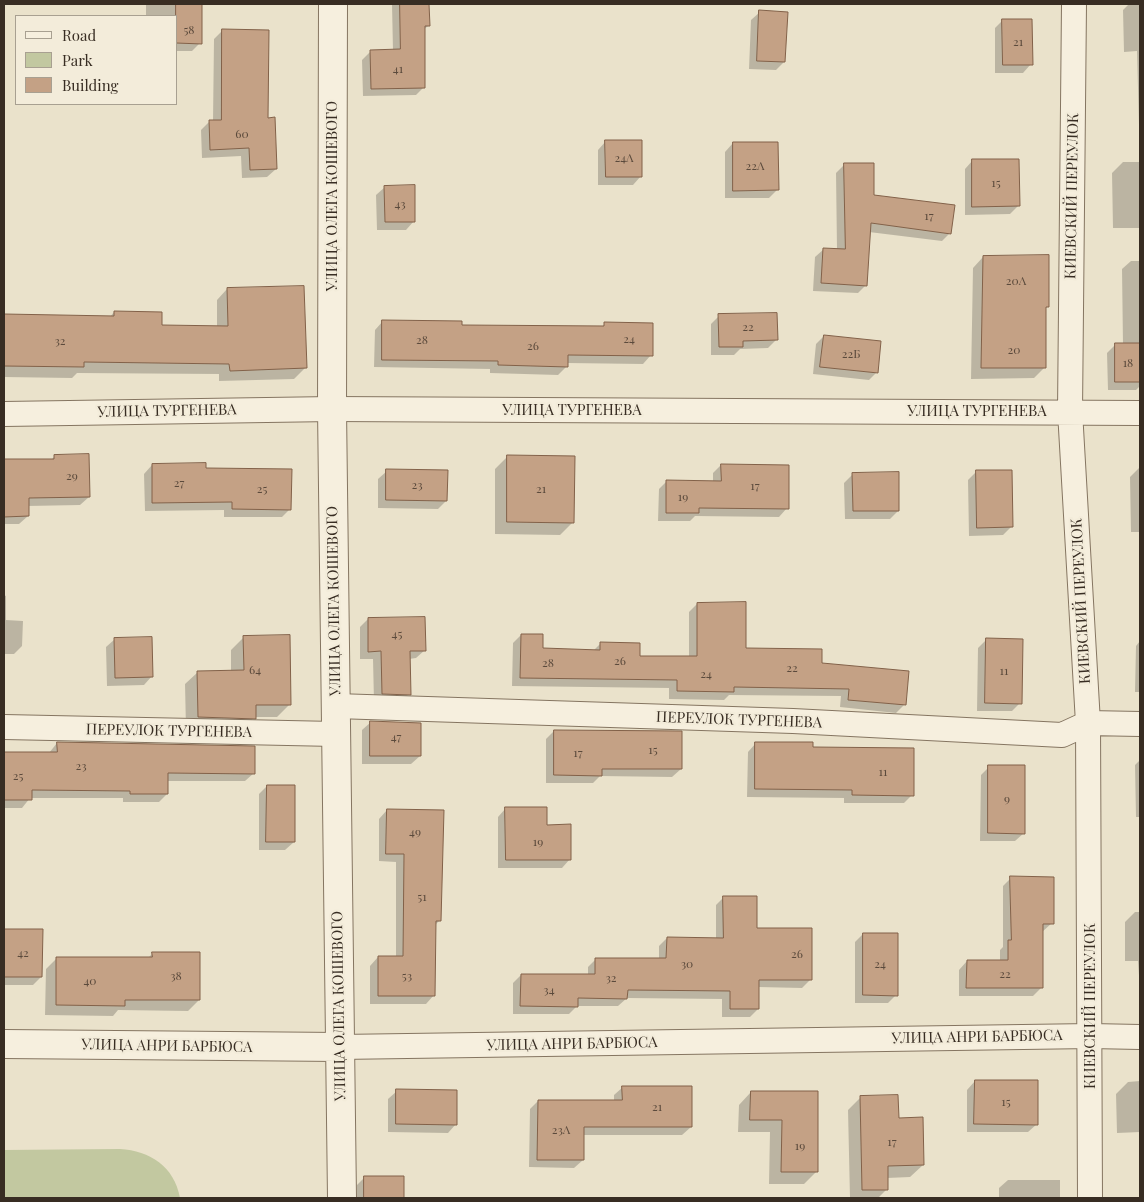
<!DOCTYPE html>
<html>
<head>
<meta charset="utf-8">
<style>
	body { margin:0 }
	#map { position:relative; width:1144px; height:1202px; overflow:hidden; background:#eae2cb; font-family:"Playfair Display",serif }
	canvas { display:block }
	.frame { position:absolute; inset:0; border:5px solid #382d23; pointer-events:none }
	.legend { position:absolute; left:15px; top:15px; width:162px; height:90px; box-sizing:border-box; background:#f3ecda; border:1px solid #a8a091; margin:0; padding:6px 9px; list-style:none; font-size:15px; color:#382d23 }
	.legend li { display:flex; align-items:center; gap:10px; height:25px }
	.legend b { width:25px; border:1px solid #a8a091 }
</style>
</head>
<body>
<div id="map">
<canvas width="1144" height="1202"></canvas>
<div class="frame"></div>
<ul class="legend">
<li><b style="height:6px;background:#f6efde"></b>Road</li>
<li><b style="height:14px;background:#c2c8a0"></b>Park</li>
<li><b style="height:14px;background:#c4a185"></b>Building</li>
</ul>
</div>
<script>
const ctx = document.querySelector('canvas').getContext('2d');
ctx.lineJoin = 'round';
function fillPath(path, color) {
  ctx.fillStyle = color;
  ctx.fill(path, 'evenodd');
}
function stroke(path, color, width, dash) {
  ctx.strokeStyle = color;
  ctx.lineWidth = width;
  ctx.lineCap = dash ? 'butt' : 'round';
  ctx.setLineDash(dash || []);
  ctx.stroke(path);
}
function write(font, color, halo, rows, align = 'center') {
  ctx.font = font + ' "Playfair Display",serif';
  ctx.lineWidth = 4.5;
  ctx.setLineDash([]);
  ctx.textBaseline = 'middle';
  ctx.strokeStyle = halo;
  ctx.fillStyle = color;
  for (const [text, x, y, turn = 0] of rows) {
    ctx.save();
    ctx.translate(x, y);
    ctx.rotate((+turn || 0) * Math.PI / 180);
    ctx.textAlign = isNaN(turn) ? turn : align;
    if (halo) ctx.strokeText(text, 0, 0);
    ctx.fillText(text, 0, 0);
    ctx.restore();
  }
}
fillPath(new Path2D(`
	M120,1149c30,2 54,17 60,49h-176v-48z`), '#c2c8a0');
fillPath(new Path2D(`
	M146,4h55l-1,39 -8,8h-16v-35h-30z
	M385,4h43v22l-5,4 1,57 -8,8 -53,1 -1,-36 9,-9h22l-1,-47z
	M1129,4h11v224h-27l-1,-55 11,-11h17l-3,-111 -13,1 -1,-42z
	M760,12l24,50 -8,8 -27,-1 2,-49z
	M1003,20l28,44 -8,9h-28v-45z
	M223,30l44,89 9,50 -9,8 -25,1 -1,-22 -39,2 -1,-28 8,-8 4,-1 1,-82z
	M606,141l35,35 -8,9h-35v-35z
	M733,143l44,47 -8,8h-44v-46z
	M973,160l45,46 -8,8 -45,1v-46z
	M844,165l29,31 77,37 -8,8 -73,-9 -3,53 -8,8 -45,-2 2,-34 9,-8 13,1 -1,-77z
	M385,187l29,34 -8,9h-29l-1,-35z
	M983,257l65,49 -4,4 1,57 -11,11 -63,1 2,-111z
	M1131,261h9v125l-4,4h-28l-1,-37 8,-8h8l-1,-76z
	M227,289l78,79 -11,11 -75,2v-7l-142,-1 -5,5 -68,-1v-61l106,1 4,-5 47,14 56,1v-27z
	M719,316l57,24 -8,8 -28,1 -6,6h-23v-31z
	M383,321l77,5 141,2 4,-4 46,31 -8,9 -76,-1v3l-9,9 -68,-2v-4l-116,-2 1,-37z
	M824,336l53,36 -8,8 -56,-6 3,-30z
	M55,456l34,41 -9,8 -53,1 1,10 -9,8h-15v-64h47z
	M508,456l65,66 -13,13 -65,-1v-65z
	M152,465l53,4 85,40 -8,8h-58v-7l-79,1 -1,-37z
	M721,465l66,43 -8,9 -84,-1 -5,5h-32l1,-32 8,-8 46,1v-9z
	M1140,467v65h-9l-1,-55z
	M387,471l59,30 -8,8 -60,-1v-29z
	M976,472l36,54 -9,9 -34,1 -1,-56z
	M853,474l45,37 -8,8h-45l-1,-36z
	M4,595l2,1v24l17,1 -1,25 -8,8h-10z
	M697,604l48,46 76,14 83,41 -8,8 -56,-6 1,-11 -112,-1 -5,5 -55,-1v-11l-157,-2 1,-43 8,-8 21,15 51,1 7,-7 39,13 50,1v-46z
	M368,619l57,31 -9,8 -7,1v35l-8,8h-27l-1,-43h-13v-32z
	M244,637l46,67 -13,13h-23l-12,14 -56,-2 -1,-45 13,-12 33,-1v-21z
	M115,639l37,37 -8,9 -37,1 -1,-39z
	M987,639l33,64 -8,8h-35l1,-63z
	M1140,641v51h-5l1,-46z
	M371,722l49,34 -9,8h-49v-34z
	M554,731l127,38 -9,8 -72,-1 -7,7h-47v-44z
	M57,743l197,30 -9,8h-78v13l-8,8h-36v-4h-93l-8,10h-18v-55h45z
	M756,743l56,5 100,47 -8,8h-60v-5l-97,-1 1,-45z
	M1140,760v57h-4l-1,-52z
	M989,767l35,66 -9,8h-35l1,-66z
	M267,786l27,56 -9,8h-26v-56z
	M506,808l40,18 24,33 -8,9h-64v-51z
	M387,810l53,110 -5,5 -1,70 -8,9h-56v-38l8,-9h18v-95l-17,-1v-42z
	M1011,878l41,45 -10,9 -1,56 -8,8h-74v-26l8,-9 33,1v-12l3,-3v-61z
	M724,897l86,83 -8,8 -44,-1v22l-8,8h-28v-18l-95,-1 -9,8h-41l-8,8h-56v-31l8,-8h67v-8l8,-8h63v-13l8,-8 49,1v-34z
	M1135,912h5v78l-2,-29h-13v-39z
	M4,930h37v47l-8,8h-29z
	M863,934l33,61 -8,8h-33v-61z
	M153,953l46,47 -11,11 -70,-1 -5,6 -68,-1 1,-46 11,-11 90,1z
	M975,1081l62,43 -9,8h-61v-42z
	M1140,1081v51l-23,1 -1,-39 12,-12z
	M623,1087l68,40 -9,8h-99v25l-9,8 -45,-1 1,-58 8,-8h76v-6z
	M397,1091l59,33 -8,9 -60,-1v-33z
	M751,1092l66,1v78l-13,13h-35l1,-52h-32l1,-27z
	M861,1097l36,22 26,46 -13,12 -23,1v11l-9,9h-28l-2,-88z
	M365,1177h38v21h-46v-13z
	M1008,1180h52v18h-61v-10z`), '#0003');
const building = new Path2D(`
	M176,4h26v40l-26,-1z
	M400,4h29l1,22h-5v62l-54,1 -1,-39 30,-1z
	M759,10l29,2 -3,50 -28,-1z
	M1002,19h30l1,46h-30z
	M222,29l47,1 -1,88 7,-1 2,52 -27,1 -1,-22 -39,2 -1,-30h12z
	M605,140h37v37h-36z
	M733,142h45l1,48 -46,1z
	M972,159h47l1,47 -48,1z
	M844,163h30v32l81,10 -4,29 -80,-11 -4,63 -46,-3 2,-35 22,1z
	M415,185v37h-30l-1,-36z
	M1049,255v52h-3v61h-65l2,-112z
	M304,286l3,82 -77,3 -1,-7 -145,-2v5l-80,-1v-52l110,2v-5l48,1v13l66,1 -1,-38z
	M777,313l1,27 -35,1v6h-24l-1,-33z
	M382,320l80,1v4l142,1v-4l49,1v33l-85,-1v12l-70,-2v-4l-116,-1z
	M824,335l57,6 -3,32 -58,-6z
	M1115,343h25v39h-25z
	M89,454l1,43 -61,1v18l-25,1v-58h50v-4z
	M507,455l68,1 -1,67 -67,-1z
	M206,463v5l86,1 -1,41 -59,-1v-7l-80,1v-39z
	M721,464l68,1v44l-90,-1v5h-33v-33l55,1z
	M386,469l62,1 -1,31 -61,-1z
	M976,470h36l1,57 -36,1z
	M899,472v39h-46l-1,-38z
	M746,602v46l76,1v14l87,8 -3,34 -58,-5 1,-11 -115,-2v5l-57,-1v-11l-157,-2 1,-44h22v14l57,2v-8l40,1v13h57v-53z
	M425,617l1,34h-16l1,44 -29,-1 -1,-43 -13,1v-34z
	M290,635l1,70h-35v14l-58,-2 -1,-46 47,-1 -1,-34z
	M152,637l1,40 -38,1 -1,-40z
	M986,638l37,1 -1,65 -37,-1z
	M370,721l51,2v33h-51z
	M554,730l128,1v38h-80v7l-48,-1z
	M57,742l198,4v28l-87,-1v21h-38v-3l-98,-1v10h-28v-48h53z
	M755,742h58v5l101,1v48l-62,-1v-5l-97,-1z
	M988,765h37v69l-37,-1z
	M267,785h28v57h-29z
	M505,807h42v18l24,-1v36h-65z
	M387,809l57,1 -3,111h-5l-1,75h-57v-40h25l1,-102h-18z
	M1010,876l44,1v47h-11v64h-77l1,-28h41v-20h3z
	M723,896h34v32h55v52h-53v29h-29v-18l-102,-1 -1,9 -49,-1v9l-58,-1 1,-32h74v-16h71l1,-21 56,1z
	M4,929h39l-1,48h-38z
	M863,933h35v63l-35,-1z
	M152,952h48v48h-75v6l-69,-1v-48h96z
	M975,1080h63v45l-64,-1z
	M622,1086h70v41h-108v33h-47l1,-60h84z
	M396,1089l61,1v35l-61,-1z
	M751,1091h67v81h-37l1,-52h-32z
	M898,1095l1,23 24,-1 1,48 -36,1v24h-26l-2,-94z
	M364,1176h40v22h-40z`);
fillPath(building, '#c4a185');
stroke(building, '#826149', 1);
const minor = new Path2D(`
	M1074,4l-4,407 18,312 2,475
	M4,414l328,-5 808,4
	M336,706l457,15 269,14 26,-12 52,1
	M4,727l331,7
	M339,1047l752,-11 49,1`);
const tertiary = new Path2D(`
	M333,4l-1,405 10,789
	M4,1044l335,3`);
stroke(minor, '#857561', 26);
stroke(tertiary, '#857561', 30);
stroke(minor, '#f6efde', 24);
stroke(tertiary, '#f6efde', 28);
write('12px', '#5b4a3c', null, [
	["58",189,30],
	["21",1018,42],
	["41",398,69],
	["60",242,134],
	["24А",624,158],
	["22А",755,166],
	["15",996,183],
	["43",400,204],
	["17",929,216],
	["20А",1016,281],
	["22",748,327],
	["24",629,339],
	["28",422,340],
	["32",60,341],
	["26",533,346],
	["20",1014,350],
	["22Б",851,354],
	["18",1128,363],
	["29",72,476],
	["27",179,483],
	["23",417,485],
	["17",755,486],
	["25",262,489],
	["21",541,489],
	["19",683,497],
	["45",397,634],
	["26",620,661],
	["28",548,663],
	["22",792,668],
	["64",255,670],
	["11",1004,671],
	["24",706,674],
	["47",396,737],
	["15",653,750],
	["17",578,753],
	["23",81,766],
	["11",883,772],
	["25",18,776],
	["9",1007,799],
	["49",415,832],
	["19",538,842],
	["51",422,897],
	["42",23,953],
	["26",797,954],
	["30",687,964],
	["24",880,964],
	["22",1005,974],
	["38",176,976],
	["53",407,976],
	["32",611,978],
	["40",90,981],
	["34",549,990],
	["15",1006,1102],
	["21",657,1107],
	["23А",561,1130],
	["17",892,1142],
	["19",800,1146]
]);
write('15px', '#382d23', '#f3ecda', [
	["УЛИЦА ОЛЕГА КОШЕВОГО",332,196,-90],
	["КИЕВСКИЙ ПЕРЕУЛОК",1072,196,-89],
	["УЛИЦА ТУРГЕНЕВА",572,410],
	["УЛИЦА ТУРГЕНЕВА",167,411,-1],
	["УЛИЦА ТУРГЕНЕВА",977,411],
	["УЛИЦА ОЛЕГА КОШЕВОГО",334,601,-91],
	["КИЕВСКИЙ ПЕРЕУЛОК",1081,601,-93],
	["ПЕРЕУЛОК ТУРГЕНЕВА",739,720,2],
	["ПЕРЕУЛОК ТУРГЕНЕВА",169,731,1],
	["УЛИЦА ОЛЕГА КОШЕВОГО",339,1006,-91],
	["КИЕВСКИЙ ПЕРЕУЛОК",1090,1006,-90],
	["УЛИЦА АНРИ БАРБЮСА",977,1037,-1],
	["УЛИЦА АНРИ БАРБЮСА",572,1044,-1],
	["УЛИЦА АНРИ БАРБЮСА",167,1046,1]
]);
</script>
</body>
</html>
